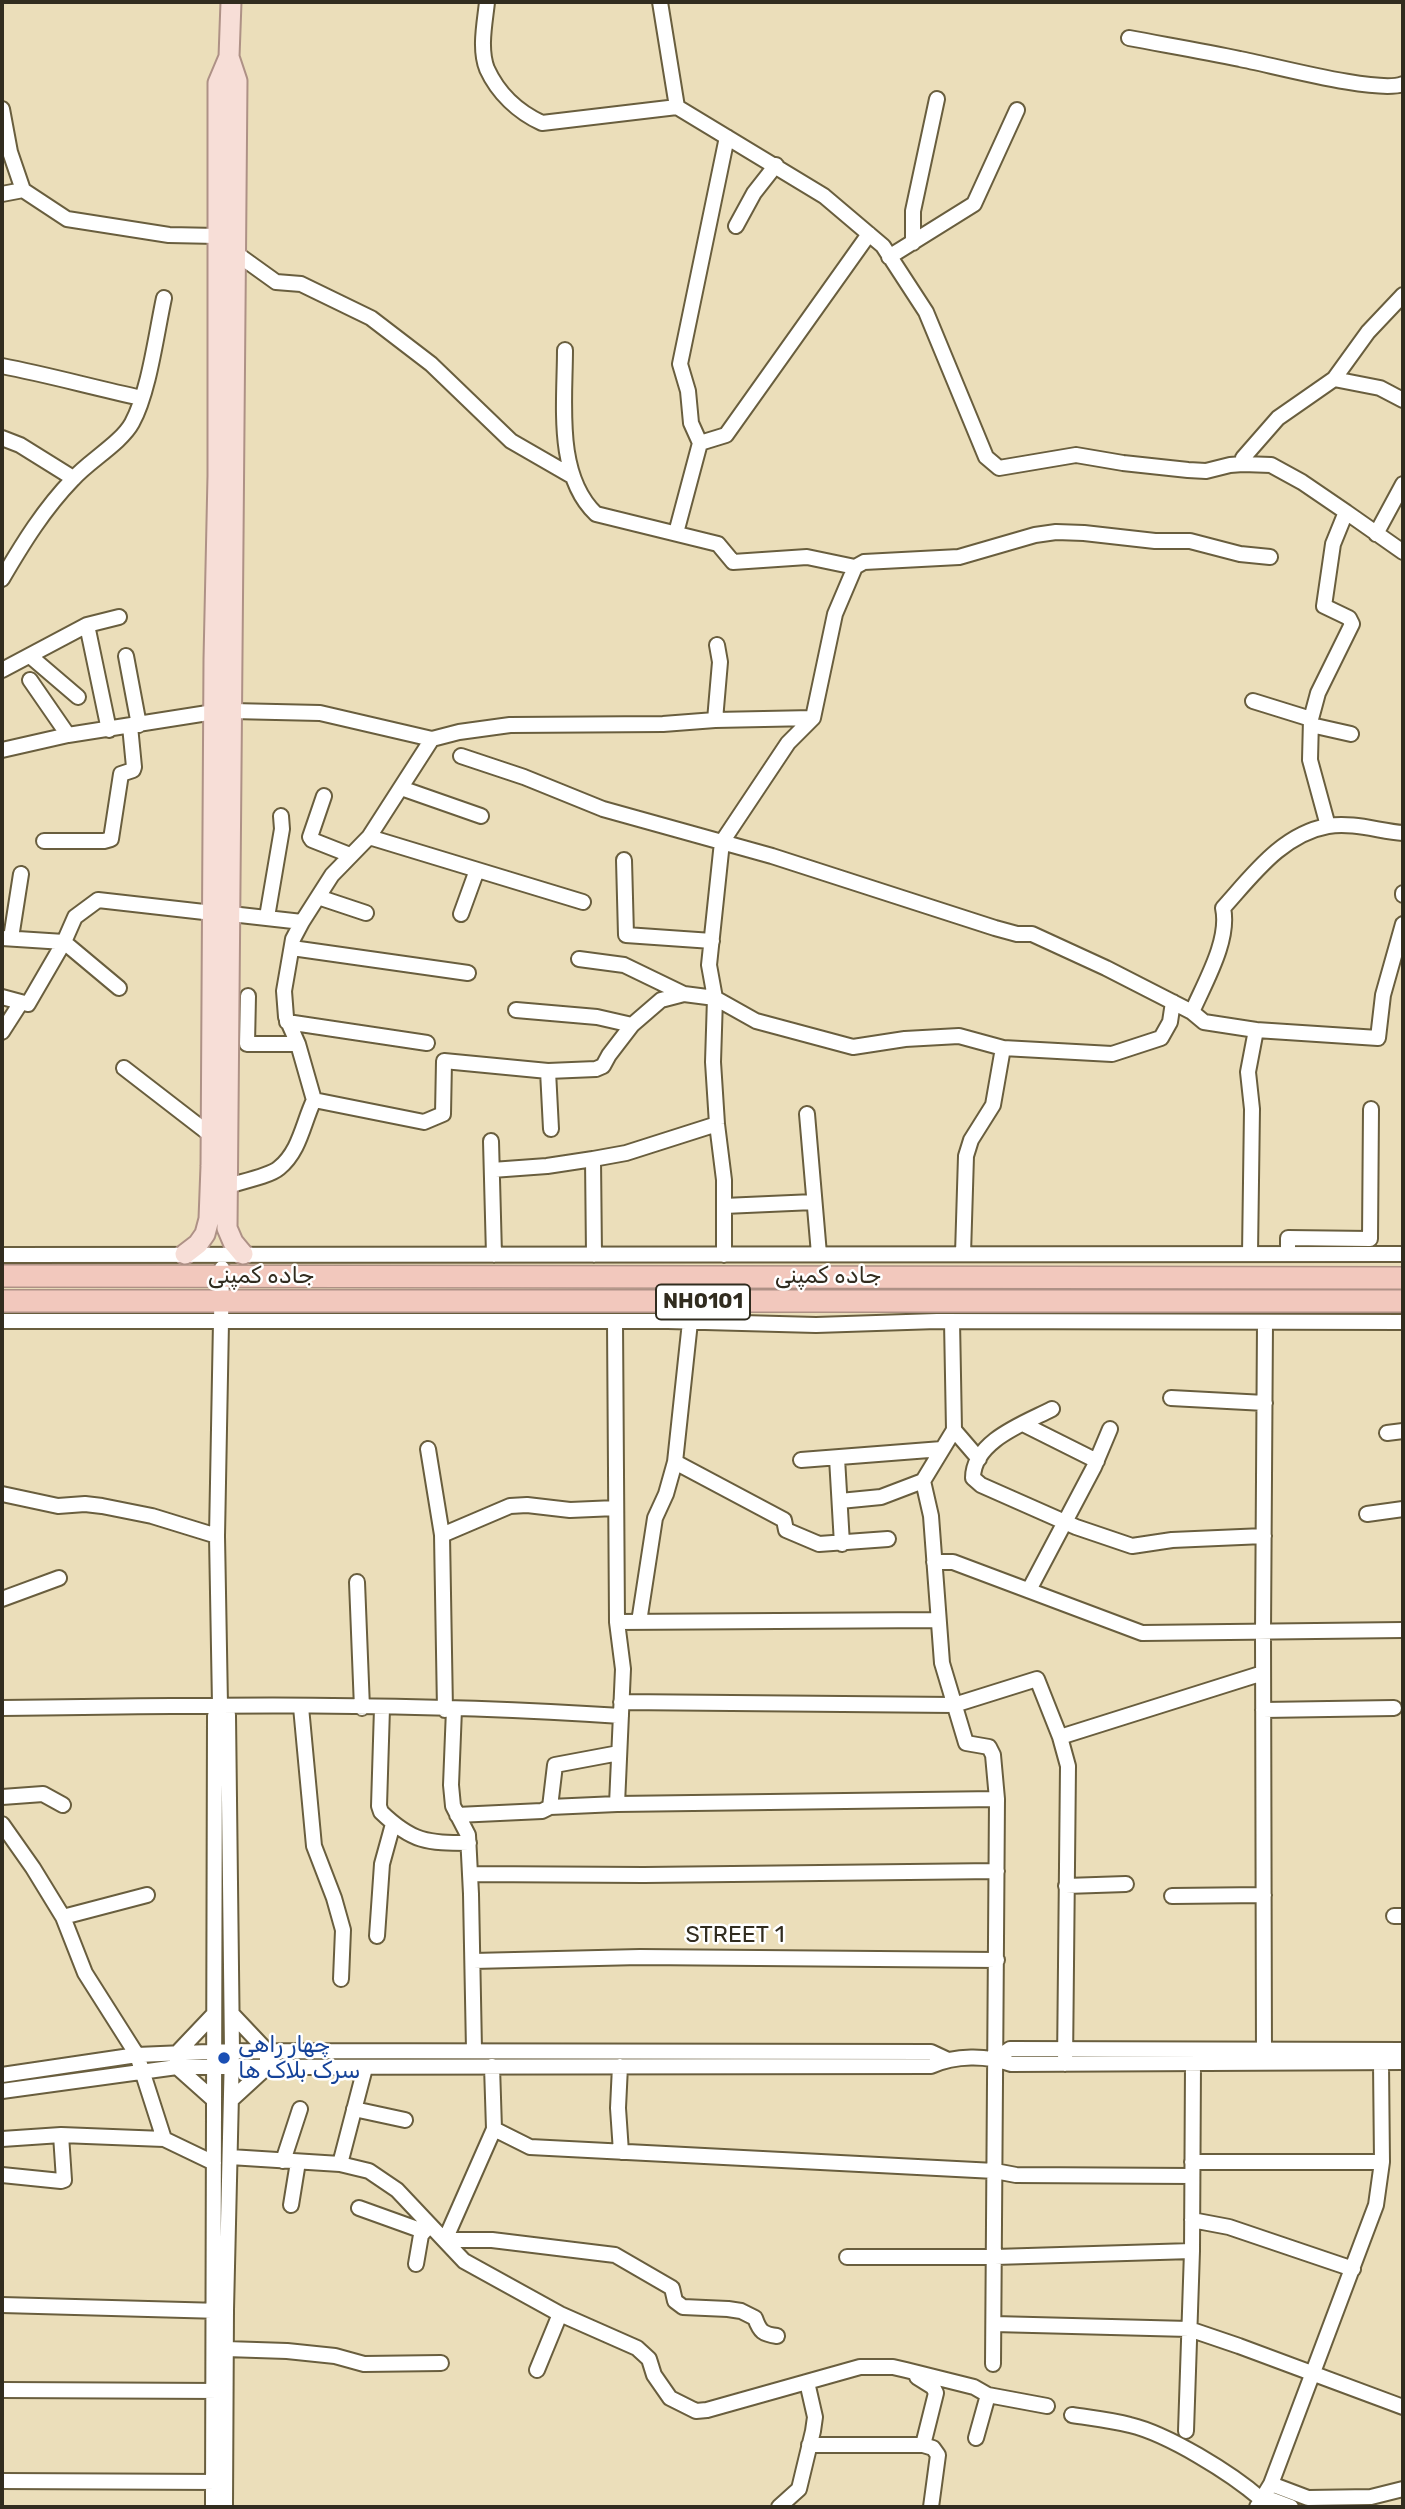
<!DOCTYPE html>
<html>
<head>
<meta charset="utf-8">
<style>
	body { margin:0 }
	#map { position:relative; width:1405px; height:2509px; overflow:hidden; background:#ebdeba; font-family:Rubik,sans-serif }
	canvas { display:block }
	.frame { position:absolute; inset:0; border:4px solid #312c1f; pointer-events:none }
</style>
</head>
<body>
<div id="map">
<canvas width="1405" height="2509"></canvas>
<div class="frame"></div>
</div>
<script>
const ctx = document.querySelector('canvas').getContext('2d');
ctx.lineJoin = 'round';
function stroke(path, color, width, dash) {
  ctx.strokeStyle = color;
  ctx.lineWidth = width;
  ctx.lineCap = dash ? 'butt' : 'round';
  ctx.setLineDash(dash || []);
  ctx.stroke(path);
}
function write(font, color, halo, rows, align = 'center') {
  ctx.font = font + ' Rubik,Vazirmatn,sans-serif';
  ctx.lineWidth = 5;
  ctx.setLineDash([]);
  ctx.textBaseline = 'middle';
  ctx.strokeStyle = halo;
  ctx.fillStyle = color;
  for (const [text, x, y, turn = 0] of rows) {
    ctx.save();
    ctx.translate(x, y);
    ctx.rotate((+turn || 0) * Math.PI / 180);
    ctx.textAlign = isNaN(turn) ? turn : align;
    if (halo) ctx.strokeText(text, 0, 0);
    ctx.fillText(text, 0, 0);
    ctx.restore();
  }
}
const minor = new Path2D(`
	M487,2c-2,20 -8,47 0,67 11,24 31,43 55,54l135,-16 147,89 59,50 43,66 60,145 13,11 77,-13 47,8 65,7 18,1 24,-6 13,-1
	M660,2l17,105
	M1129,38c37,7 74,13 111,21 32,6 138,35 163,25
	M2,109l8,43 13,38 44,29 102,16 48,1
	M2,194l21,-4
	M736,226l18,-33 22,-28
	M913,243v-32l24,-112
	M237,254l39,28 25,2 70,34 60,46 80,77 59,34
	M889,257l85,-53 43,-94
	M565,350c0,52 -10,125 31,164l122,30 15,18 74,-5 48,10
	M2,366c47,9 93,22 140,32
	M1334,379l46,9 23,12
	M2,438l18,7 53,33
	M700,443l26,-8 143,-201
	M1346,512l57,40
	M676,533l24,-90 -9,-20 -3,-32 -8,-27 47,-227
	M1376,534l27,-50
	M2,579c21,-36 42,-70 71,-100 16,-18 48,-36 59,-56 17,-31 24,-88 32,-125
	M87,625l22,105
	M30,656l48,41
	M126,656l13,69
	M2,670l85,-45 32,-8
	M30,680l38,55
	M1253,701l58,18
	M232,711l88,2 112,26 27,-7 51,-7 153,-1 52,-4 98,-2
	M715,720l5,-58 -3,-17
	M1311,725l40,9
	M2,750l66,-15 146,-23
	M461,756l63,21 79,32 169,47 223,72 22,6h15l74,34 86,44
	M401,788l80,28
	M324,796l-14,41 2,3 38,15
	M1328,826l-18,-66 1,-41 7,-26 34,-69 -3,-6 -25,-12 9,-62 13,-32 -44,-30 -31,-17 -28,-1v-6l35,-40 56,-39 34,-47 35,-37
	M1403,833c-24,-2 -50,-11 -75,-7 -46,8 -76,50 -105,82 7,32 -18,74 -31,104l12,10 52,8 122,8 5,-43 20,-71
	M369,837l214,65
	M44,841h60l7,-2 10,-65 12,-4 1,-3 -4,-41
	M624,860l2,75 86,6
	M1403,893v2
	M318,897l48,16
	M231,914l71,8
	M461,914l16,-44
	M267,917l15,-88 -1,-13
	M2,938l62,4 55,46
	M11,938l10,-64
	M292,948l176,25
	M579,959l45,6 60,29
	M248,996l-1,48h51
	M2,997l26,7 36,-62 11,-25 23,-17 115,13
	M516,1010l81,7 35,8
	M287,1022l140,21
	M2,1032l18,-28
	M124,1068l88,68
	M548,1071l3,58
	M314,1100l110,22 19,-8 1,-53 104,10 48,-2 7,-3 6,-11 23,-30 29,-25 23,-6 31,4 41,23 97,26 52,-8 54,-3 44,12 109,6 49,-16 9,-16 3,-20
	M807,1114l12,140
	M491,1141l3,114
	M492,1170l55,-4 46,-7
	M228,1186c12,-4 42,-10 51,-18 21,-17 24,-45 35,-68l-16,-56 -12,-27 -2,-26 9,-52 9,-17 30,-47 37,-38 63,-98
	M724,1206l90,-4
	M963,1254l3,-98 5,-16 22,-35 10,-57
	M1250,1254l2,-145 -4,-37 8,-42
	M1288,1254v-16l82,1 1,-130
	M2,1255l1401,-1
	M594,1255l-1,-96 33,-6 91,-29
	M724,1255v-75l-7,-56 -4,-62 2,-64 -6,-33 13,-123 66,-99 25,-25 22,-104 20,-47 9,-5 95,-5 76,-22 21,-3 28,1 71,8h35l50,13 30,3
	M2,1321h666l148,4 121,-4 466,1
	M952,1321l2,109 -31,51 8,35 11,147 24,80 23,4 4,8 4,44 -4,565
	M615,1322l2,300 6,47 -6,135
	M1171,1398l94,5
	M1052,1409c-27,14 -79,32 -79,69l8,7 95,42 56,19 40,-6 92,-4
	M1023,1424l74,37
	M954,1430l25,29
	M1387,1433l16,-2
	M428,1449l14,86 3,175
	M837,1458l5,86
	M801,1460l141,-11
	M675,1462l109,58 2,10 33,14 69,-5
	M2,1494l56,12 27,-2 17,2 50,10 65,20
	M840,1501l41,-4 42,-16
	M1367,1514l36,-5
	M442,1535l68,-29 17,-1 43,5 46,-2
	M934,1562h19l189,71 261,-3
	M357,1582l5,126
	M1029,1590l65,-123 16,-38
	M2,1599l57,-21
	M617,1622l321,-2
	M639,1622l16,-104 11,-24 9,-32 15,-140
	M621,1702l333,3 83,-26 23,58 8,29 -3,298
	M220,1705l8,10 4,336 -6,259 -1,197
	M301,1707l13,139 20,52 9,32 -2,49
	M2,1708c206,-3 413,-6 619,8
	M382,1708l-3,98 2,6c31,30 46,31 88,31
	M454,1709l-3,76 2,21 15,29 3,59 3,156
	M1263,1710l131,-2
	M1060,1737l203,-64
	M2,1797l41,-3 20,11
	M550,1807l5,-42 64,-12
	M457,1815l85,-4 8,-4 67,-3 380,-5
	M2,1824l31,44 30,49 22,56 52,82 27,84
	M470,1874l174,1 353,-4
	M1066,1886l60,-2
	M1172,1896l92,-1
	M1394,1916h9
	M63,1917l84,-22
	M377,1936l5,-72 11,-40
	M473,1961l167,-4 357,3
	M996,2059l14,-10 393,1
	M1264,2062l-1,-430 2,-309
	M492,2066l2,63 -49,111h47l123,15 57,33 3,13 8,6 45,2 13,2 14,7c5,14 8,16 22,18
	M620,2066l-2,42 3,44
	M2,2075l135,-20 95,-4 699,1 15,7
	M2,2091l175,-24 754,-1c24,-11 56,-11 80,-2l392,-2
	M214,2100l-37,-33v-14l37,-39
	M231,2100l36,-33v-16l-35,-37
	M354,2109l51,11
	M494,2129l36,18 465,24 21,4 176,1
	M2,2139l59,-4 103,4 50,24
	M230,2157l110,7 29,7 28,19 67,71 96,53 77,34 12,11 5,16 16,23 26,13 11,-1 153,-43h33l13,3 68,17 14,8 59,11
	M283,2161l17,-52
	M1192,2162h190
	M340,2164l25,-96
	M2,2175l59,6 3,-1 -3,-45
	M291,2205l7,-43
	M359,2208l64,23
	M1192,2220l37,7 124,42
	M847,2257h148l197,-6
	M416,2264l5,-29 9,-10
	M2,2305l219,6
	M994,2324l195,5 50,17 164,61
	M226,2349l61,2 48,5 29,8 77,-1
	M537,2370l23,-56
	M917,2377l16,10 3,6 -13,52
	M2,2390l220,1
	M1072,2415c19,3 39,5 58,10 38,9 101,48 131,74
	M1186,2431l6,-180 1,-188
	M976,2438l12,-43
	M809,2445h114l10,3 5,7 -7,52
	M2,2481l218,1
	M1271,2484l37,14 63,-1 32,-8
	M1262,2496l29,11
	M213,2507l2,-791 5,-11 -3,-169 5,-268
	M779,2507l20,-18 14,-58 2,-14 -8,-35
	M1257,2507l14,-23 105,-279 6,-43 -1,-99`);
const major = new Path2D(`
	M231,2l-2,55 8,24 -10,1147 6,14 10,12
	M185,1254l13,-10 7,-10 4,-15 2,-53 3,-507 4,-183v-393l11,-26`);
const highway = new Path2D(`
	M2,1276l1401,2
	M2,1301h1401`);
stroke(minor, '#695e3e', 18);
stroke(major, '#ae9186', 23);
stroke(highway, '#ae9186', 24);
stroke(minor, '#fff', 14);
stroke(major, '#f7ded7', 19);
stroke(highway, '#f2c8bd', 21);
for (const [x, y, r, color] of [
	[224,2058,7,"#1a4fb4"]
]) {
  const dot = new Path2D();
  dot.arc(x, y, r, 0, 2 * Math.PI);
  ctx.fillStyle = color;
  ctx.fill(dot);
  stroke(dot, '#fff', 2.5);
}
for (const [x, y, w] of [
	[703,1302,94]
]) {
  const box = new Path2D();
  box.roundRect(x - w / 2, y - 17.5, w, 35, 5);
  ctx.fillStyle = '#fff';
  ctx.fill(box);
  stroke(box, '#312c1f', 2);
}
write('bold 21px', '#312c1f', null, [
	["NH0101",703,1302]
]);
write('23px', '#312c1f', '#fff', [
	["جاده کمپنی",261,1276],
	["جاده کمپنی",828,1276],
	["STREET 1",735,1935]
]);
write('23px', '#164399', '#fff', [
	["چهار راهی",238,2045],
	["سرک بلاک ها",238,2071]
], 'left');
</script>
</body>
</html>
